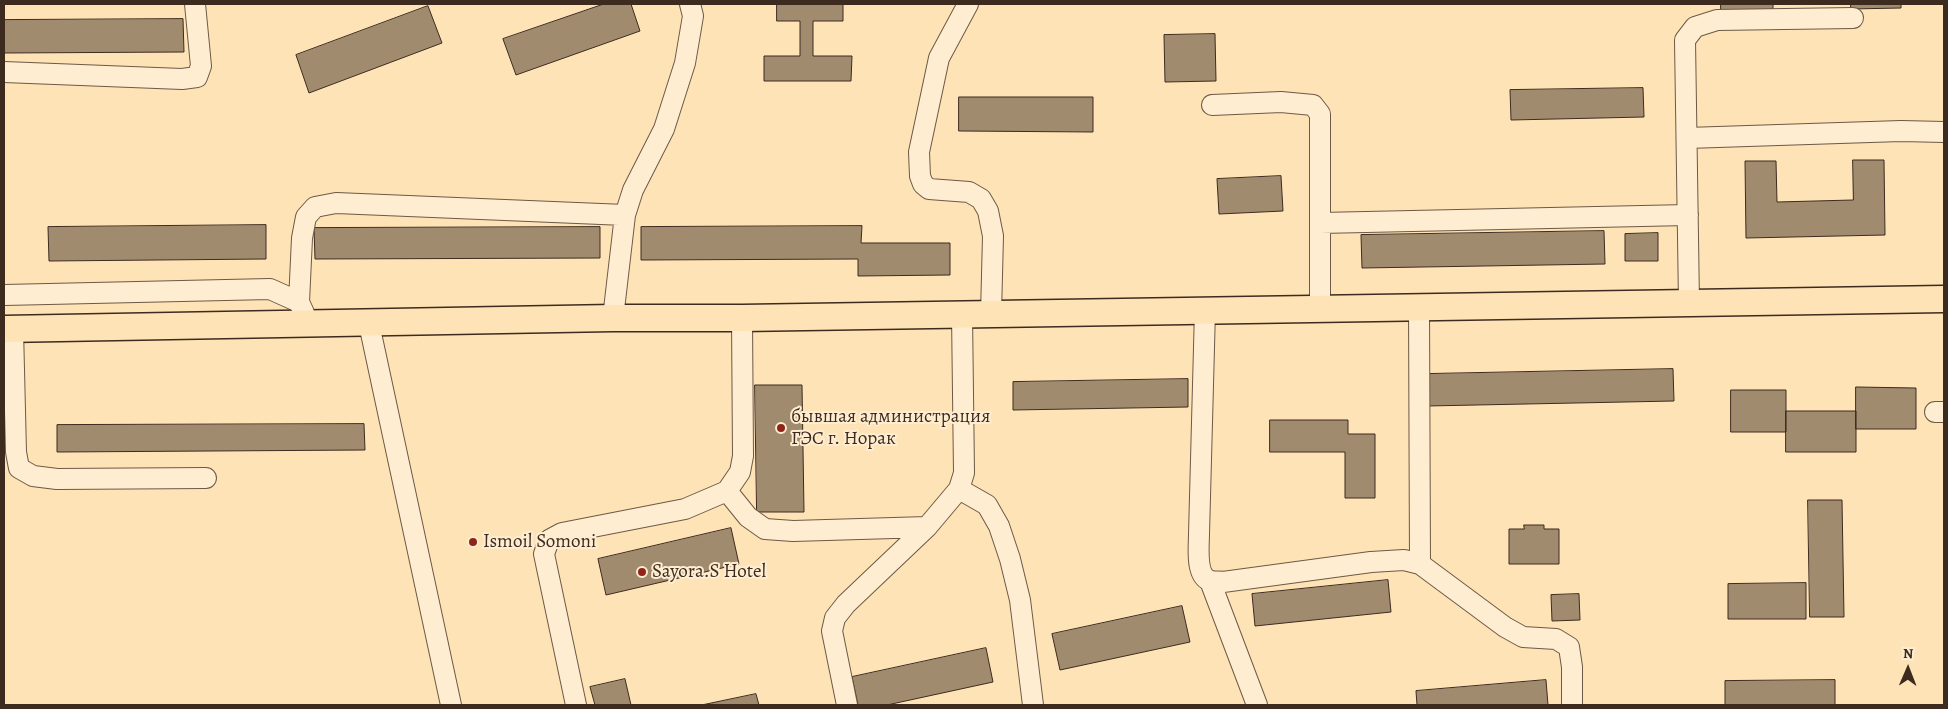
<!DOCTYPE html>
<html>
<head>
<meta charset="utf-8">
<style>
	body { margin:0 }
	#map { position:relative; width:1948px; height:709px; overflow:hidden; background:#fee3b6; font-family:Alegreya,serif }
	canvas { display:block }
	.frame { position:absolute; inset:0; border:5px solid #3d2b20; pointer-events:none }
	.north { position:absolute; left:1883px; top:644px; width:50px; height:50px; -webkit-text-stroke:4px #feedd0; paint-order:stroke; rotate:1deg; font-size:14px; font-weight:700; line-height:20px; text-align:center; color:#3d2b20 }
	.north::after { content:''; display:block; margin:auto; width:18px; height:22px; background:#3d2b20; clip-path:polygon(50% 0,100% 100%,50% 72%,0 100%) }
</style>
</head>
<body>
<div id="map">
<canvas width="1948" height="709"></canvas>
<div class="frame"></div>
<div class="north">N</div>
</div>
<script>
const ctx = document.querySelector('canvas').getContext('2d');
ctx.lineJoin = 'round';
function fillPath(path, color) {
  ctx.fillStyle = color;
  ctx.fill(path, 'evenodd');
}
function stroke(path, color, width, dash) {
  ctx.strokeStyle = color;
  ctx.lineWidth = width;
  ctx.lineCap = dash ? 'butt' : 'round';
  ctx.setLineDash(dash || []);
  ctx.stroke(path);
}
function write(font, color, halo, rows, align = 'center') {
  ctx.font = font + ' Alegreya,serif';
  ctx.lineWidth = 4;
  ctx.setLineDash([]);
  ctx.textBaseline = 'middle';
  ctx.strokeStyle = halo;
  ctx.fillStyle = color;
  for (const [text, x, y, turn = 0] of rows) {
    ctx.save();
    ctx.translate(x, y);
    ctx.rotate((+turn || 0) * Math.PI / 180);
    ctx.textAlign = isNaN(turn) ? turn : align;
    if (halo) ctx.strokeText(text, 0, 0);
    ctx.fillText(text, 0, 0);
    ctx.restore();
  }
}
const building = new Path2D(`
	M604,4h27l9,27 -124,44 -13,-36z
	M777,4h66v17h-30v35h39l-1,25h-87v-25h36v-35h-23z
	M1721,4h52v7l-52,1z
	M1851,4h50v4l-50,1z
	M428,6l14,37 -133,50 -13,-38z
	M183,19l1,33 -180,1v-33z
	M1215,34l1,47 -51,1 -1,-47z
	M1643,88l1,29 -133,3 -1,-30z
	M959,97h134v35l-134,-1z
	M1853,160h31l1,75 -139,3 -1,-77h31l1,41 76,-2z
	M1281,176l2,35 -64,3 -2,-35z
	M266,225v34l-217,2 -1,-34z
	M862,226l-1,17h89v32l-92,1v-17l-217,1v-33z
	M600,227v31l-285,1 -1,-31z
	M1604,231l1,33 -243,4 -1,-33z
	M1658,233v28h-33v-27z
	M1673,369l1,32 -247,5v-32z
	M1188,379v28l-175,3v-28z
	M755,385h47l2,127h-47z
	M1856,387l60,1v41h-60z
	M1731,390h55v42h-55z
	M1786,411h70v41h-70z
	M1270,420h78v14h27v64h-30v-46h-75z
	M364,424l1,26 -308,2v-27z
	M1808,500h34l2,117h-34z
	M1524,525h20v4h15v35h-50v-35h15z
	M731,528l8,36 -133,31 -8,-36z
	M1388,580l3,32 -136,14 -3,-32z
	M1806,583v36h-78v-35z
	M1579,594l1,26 -28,1 -1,-26z
	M1182,606l8,36 -130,28 -8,-36z
	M986,648l7,34 -106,23h-29l-6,-28z
	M625,679l6,26h-36l-5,-18z
	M1546,680l2,25h-131l-1,-14z
	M1835,680v25h-110v-24z
	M756,694l3,11h-57z`);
fillPath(building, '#a18b6e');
stroke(building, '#3d2b20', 1);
const minor = new Path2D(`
	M968,4l-29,54 -20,94 1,24 3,8 6,5 40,3 12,7 7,12 5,25 -2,78
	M4,72l178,7 15,-2 4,-11 -6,-62
	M1212,105l69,-3 32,3 7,9v195
	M1687,138l214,-7 43,1
	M1320,223l368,-8
	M4,295l266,-6 29,13 5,11
	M299,302l3,-64 4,-21 9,-10 21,-4 289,12
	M1689,303l-4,-263 10,-13 22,-7 136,-2
	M1419,307l1,257
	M1205,310l-6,224c0,13 -4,43 12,47 4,1 9,0 12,1l148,-20 33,-2 16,4 85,63 18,10 33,2 13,8 3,20v38
	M613,318l12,-103 8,-25 31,-61 21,-66 8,-47 -3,-12
	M369,324l82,381
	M13,329l3,123 3,16 14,8 24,3 149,-1
	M1935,412h9
	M959,489l28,16 12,21 11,33 10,41 13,105
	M727,491l21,26 17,12 28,2 134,-4
	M1210,581l47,124
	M576,705l-32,-151 5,-14 13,-7 123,-24 42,-18 13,-19 3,-16 -1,-138
	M847,705l-15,-74 3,-13 11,-14 81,-77 32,-38 5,-16 -2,-159`);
const major = new Path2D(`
	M4,329l609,-11h129l1202,-19`);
stroke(minor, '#6d5946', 22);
stroke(major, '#3d2b20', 29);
stroke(minor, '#feedd0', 20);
stroke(major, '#fee3b6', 26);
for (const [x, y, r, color] of [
	[781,428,5,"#8f2418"],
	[473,542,5,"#8f2418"],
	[642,572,5,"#8f2418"]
]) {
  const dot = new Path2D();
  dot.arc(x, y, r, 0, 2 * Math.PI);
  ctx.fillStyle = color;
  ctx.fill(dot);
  stroke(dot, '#feedd0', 2);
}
write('19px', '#3d2b20', '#feedd0', [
	["бывшая администрация",791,417],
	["ГЭС г. Норак",791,439],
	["Ismoil Somoni",483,542],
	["Sayora.S Hotel",652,572]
], 'left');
</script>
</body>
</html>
